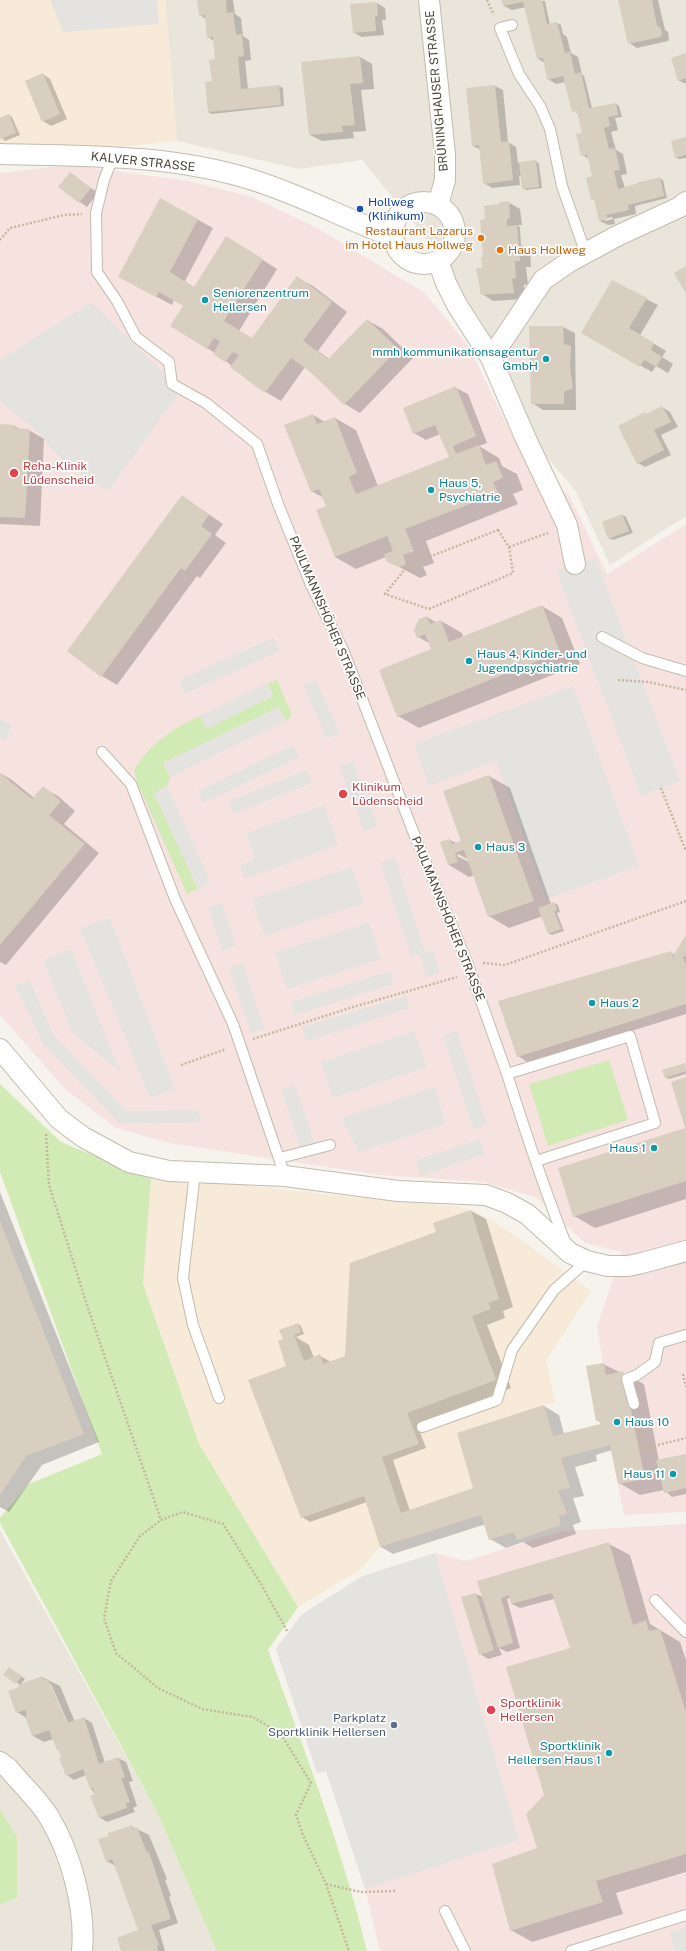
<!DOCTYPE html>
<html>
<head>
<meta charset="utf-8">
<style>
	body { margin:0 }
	canvas { display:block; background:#f6f3ec }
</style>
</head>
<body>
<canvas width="686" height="1951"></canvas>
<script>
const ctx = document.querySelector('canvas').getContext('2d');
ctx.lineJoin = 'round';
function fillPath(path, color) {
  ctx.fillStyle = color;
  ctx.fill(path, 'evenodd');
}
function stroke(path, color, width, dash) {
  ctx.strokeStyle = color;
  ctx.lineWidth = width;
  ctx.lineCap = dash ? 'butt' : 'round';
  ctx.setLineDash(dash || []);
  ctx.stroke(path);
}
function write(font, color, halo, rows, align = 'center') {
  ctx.font = font + ' "Public Sans",sans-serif';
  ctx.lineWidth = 3.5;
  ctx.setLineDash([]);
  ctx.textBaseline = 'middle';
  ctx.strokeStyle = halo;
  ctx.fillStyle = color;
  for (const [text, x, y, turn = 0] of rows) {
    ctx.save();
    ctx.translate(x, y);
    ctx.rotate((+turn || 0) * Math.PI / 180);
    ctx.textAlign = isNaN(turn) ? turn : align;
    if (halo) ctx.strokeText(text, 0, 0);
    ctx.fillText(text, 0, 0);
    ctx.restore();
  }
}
fillPath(new Path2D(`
	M165,0h521v516l-76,49 -35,-75 -36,-42 -54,-115 -37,-68 -86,-105 -63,9 -122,-28z
	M0,1530l157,282 60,139h-217v-46l17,-7v-61l-17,-28z`), '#eae5da');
fillPath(new Path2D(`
	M0,0h165l12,141 -95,10 -82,11z
	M151,1179l85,5 105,12 114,10 21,5 40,25 75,55 -45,70 9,41 -11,3 8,31 25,-6 6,22 -22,6 9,30 -12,2 9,24 -8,2 2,9 -44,15 -3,-8 -25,8 -8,-25 -101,32 -20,23 -62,37 -99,-163 -56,-160z`), '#f7ead8');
fillPath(new Path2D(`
	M70,165l119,16 63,16 63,30 110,66 44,54 53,109 47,39 38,79 79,-50v988l-62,3 -14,-70 -11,-25 -3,1 -10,-55 17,-3 -6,-37 25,-74 -37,-9 -48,-45 -53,-16 -104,-7 -211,-32 -53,-15 -50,-38 -66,-75v-842z
	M686,1524v427h-306l-15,-63 -39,-117 -9,2 -41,-124 26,-35 61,-38 72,-23 30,8 97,-30z`), '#f6e3e0');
fillPath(new Path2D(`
	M277,680l15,35 -6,6 -7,-14 -116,56 7,14 -3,9 -13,7 44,96 -11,5 -50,-112 -3,-12c16,-26 39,-42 66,-54l6,12 67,-33 -6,-12z
	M609,1060l19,60 -80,26 -19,-62z
	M0,1084l61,58 90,37 -8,105 56,160 99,163 -30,43c36,99 74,198 99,301h-150l-60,-139 -157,-289v-5l29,-34 73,-30 -102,-282z
	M0,1809l17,28v61l-17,7z`), '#d2eab5');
fillPath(new Path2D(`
	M50,0h107l2,24 -96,8z
	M91,302l73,71 13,23 -69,95 -42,-27 -33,-36 -33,-26v-42z
	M595,557l85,224 -39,15 -85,-225z
	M274,637l6,14 -95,43 -6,-14z
	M316,680l24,53 -13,6 -24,-54z
	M267,683l6,13 -67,33 -6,-13z
	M573,686l66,180 -93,33 -50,-138 -67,25 -15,-42z
	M279,707l7,14 -116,56 -7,-14z
	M0,719l12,6 -6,16 -6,-3z
	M294,745l5,12 -95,46 -6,-12z
	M353,761l25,65 -14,5 -25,-65z
	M306,770l6,13 -78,31 -5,-13z
	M167,786l44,96 -13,7 -44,-96z
	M324,805l14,40 -93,34 -5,-14 15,-6 -9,-26z
	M395,857l30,95 8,-2 7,23 -13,4 -8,-23 -8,2 -31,-94z
	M352,867l12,36 -100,33 -12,-37z
	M222,903l14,43 -14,5 -14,-44z
	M110,918l65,171 -25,9 -70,-170z
	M369,922l12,37 -94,30 -12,-36z
	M71,949l50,124 -49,-41 -29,-72z
	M243,963l22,66 -14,4 -22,-65z
	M390,971l4,13 -99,31 -4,-13z
	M30,981l23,53 73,77 72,-1 3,12 -81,2 -77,-80 -28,-59z
	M406,996l4,12 -103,33 -5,-14z
	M415,1031l12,36 -94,31 -12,-36z
	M457,1031l30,93 -14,5 -30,-94z
	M295,1085l19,57 -14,5 -19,-57z
	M435,1087l11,37 -87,28 -18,-34z
	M480,1139l5,15 -64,22 -5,-16z
	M435,1553l84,287 -154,49 -39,-118 -9,2 -41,-124 26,-35 61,-38z
	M686,1927v24h-11l-6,-18z`), '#e5e3e0');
fillPath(new Path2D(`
	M198,0h35l2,14 6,4 2,18 6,4 2,20 -6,1 3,28 31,-3 4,2 1,18 -72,8 -4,-2 8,-52 -2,-19 -6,-4 -2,-18 -6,-4z
	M503,0l42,1 5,24 7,-2 4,2 2,9 4,3 4,16 7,4 4,17 2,2 8,32 24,-4 3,2 3,11 -7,1 3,12 -7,2 5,18 7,4 4,20 -6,1 4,13 12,-3v-2l22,-5 4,2 4,18 -32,8 1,8 -22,5 1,5 -7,1 -8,-4 -4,-20 -4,-2 1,-22 -4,-18 -7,-4 1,-22 -5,-20 -4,-1h4l-13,-30 -9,2 -8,-5 -3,-16 -7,-4 -12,-52 -14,3 -8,-4zM612,217l1,2 -8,2v-2z
	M623,0h35l7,30 3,2 1,7 -1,2 -31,7 -8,-5z
	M377,3l8,5 1,12h-4l2,15 -22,2 -8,-4z
	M686,54v30l-8,-4z
	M360,57l12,7 2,25 -13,1 5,41 -13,1 1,6 -32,3 -12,-6z
	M43,74l7,5 17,40 -16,7 -8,-5z
	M495,86l8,4 5,52 8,5 2,16 18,-2 3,3 3,24 -16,2 -3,-2 -2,-12h-2l1,9 -28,3 -8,-5 -3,-33 -8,-4z
	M9,115l3,2 8,18 -15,6 -5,-5v-17z
	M686,138v20l-7,1 -4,-2z
	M70,173l28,20 -11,14 -28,-20z
	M160,199l53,29 -28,53 10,7 46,-42 36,23 -38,62 13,8 45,-61 16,8 34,26 -29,39 11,8 38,-39 16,9 30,29 -53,55 -15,-9 -40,-37 -24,34 -15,-9 -51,-39 -43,-27 12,-20 -10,-6 -2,5 -38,-20z
	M508,202l12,7 2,16h-4l2,3 1,17 9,4 1,18h-5l2,17 -4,1 1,14 -32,2 -11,-7 4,-74 14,-15z
	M646,299l12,6 -18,30 26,16 -4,6 11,7 -5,9 -12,-7 -4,6 -70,-39z
	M530,327h33l12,6 1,77h-33l-11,-7z
	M456,388l12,6 19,49 -8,3 20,12 3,8 15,8 6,16 -10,4 5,10 -92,37 8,22 -11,4 4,8 -7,3 -32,-17 -2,-4 -30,12 -21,-12 -8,-51 -3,-8 -13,-7 2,-76 12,7 10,-4 21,12 22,56 72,-28 -10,-24 -14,6 -12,-7z
	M662,407l8,5 8,15 -17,8 10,20 -26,12 -7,-4 7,-50 3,2z
	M0,425l15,1 6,4h8l15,9 -4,87 -40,-2z
	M182,496l41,28 -8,11 11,8 -26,35 -3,-2 -80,109 -15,-9z
	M622,515l4,2 7,16 -20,7 -4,-2 -6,-15z
	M542,606l20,12 18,46 -161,64 -21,-12 34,-66 -1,-6 -13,-7 9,-20 10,6 4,-2 21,12 1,4z
	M0,773l12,7 22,18 9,-10 15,8 17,15 -11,13 35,29 -93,112 -6,-3z
	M489,776l21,12 41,116 3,-1 4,2 2,7 -3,1 7,18 -12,4 -4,-2 -5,-17 -34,12 -20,-12 -15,-41 -5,2 -20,-12 -8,-22 9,-3 6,3 6,-2zM458,854l11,6v2l-12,-6z
	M686,937v77l-157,49 -11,-7 152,-104 5,3z
	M685,1064l1,10 -17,5 -4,-2z
	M686,1129v70l-91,29 -21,-12z
	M0,1192l99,250 -57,23 -33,47 -9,-5z
	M471,1211l15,8 27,88 -10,4 2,7 -18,7 24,63 -94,36 9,24 -33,12 17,51 62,-22 72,-83 15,9 5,19 36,-9 1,-2 -4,-3 6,-56 41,20 15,77 27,-6v39l-14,3 -8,-7 -24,5 -21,-12 -7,-33 -16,5 1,6 -22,6 9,29 -11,2 8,24 -8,3 3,9 -43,14 -10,-6 -17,6 -16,-9 -4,-15 -93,30 -12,-7 -14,-45 -57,20 -8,-5 -18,-178 14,-15 3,2 3,8 -8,3 13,8 5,13 6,-2 11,6 15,-6 91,-124z
	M609,1544l21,11 20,69 30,18 6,18v212l-70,21 7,21 -91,28 -21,-12 27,-82 33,-199 -17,-50 -34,9 -8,-4 -2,-6 -3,1 13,49 -13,4 -8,-4 3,7 -14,4 -8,-5 -18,-56 14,-4 7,3z
	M12,1670l13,9 -5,6 22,-8 18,9 15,36 9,-4 8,5 13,40 13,-5 8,4 7,19 -4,1 8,24 -4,2 2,4 -28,10 -8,-5 -3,-22 -5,-6 -5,-14 -12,5 -7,-5 -6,-24 -4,-2 -4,-10 -9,3 -11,-6 -7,-18 -9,-6 3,-24 -1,-4 -15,-10zM49,1684h2l19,44h-2z
	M131,1826l18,9 18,44 -2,1 6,16 -2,1 9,26 -19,7 6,21h-43l17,-20 -23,-65 -10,-5z`), '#0003');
fillPath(new Path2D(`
	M197,0h29l1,13 6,-1 3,23 6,-1 2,22 -6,1 3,32 38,-4 2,20 -73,7 -3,-30 7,-1 -3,-21 6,-1 -2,-22 -6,1 -2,-23 -6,1z
	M502,0h40l5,24 10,-2 8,31 5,-1 5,22 6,-2 8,36 27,-5 2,12 -10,2 2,9 -6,2 5,21 6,-1 5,22 -6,1 4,18 42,-12 4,19 -36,9 1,5 -23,5 2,4 -9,2 -5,-22 -3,1 -5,-22 6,-2 -5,-21 -6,1 -5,-22 6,-1 -5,-22 -5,1 -9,-36 -16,4 -4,-22 -6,1 -14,-57 -20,4z
	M618,0h34l5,26 3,1 2,7 -2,3 -32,7z
	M377,2l1,14h-3l1,15 -23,2 -3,-29z
	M686,53v25l-8,3 -7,-23z
	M360,56l3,27 -13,1 5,41 -13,1 1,6 -34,3 -8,-73z
	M43,73l17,41 -18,8 -17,-41z
	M495,85l6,57 8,-1 4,39 -30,4 -4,-39 -7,1 -6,-58z
	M9,114l7,19 -16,6v-21z
	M686,137v18l-11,3 -4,-17z
	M536,160l3,27 -17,2 -3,-27z
	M70,172l21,16 -12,15 -21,-16z
	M160,198l38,21 -28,53 24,15 32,-51 37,23 -39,62 28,17 45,-62 35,26 -29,39 25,18 39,-40 31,30 -54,56 -31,-31 -22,-16 -26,35 -35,-26 9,-12 -6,-3 -8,10 -12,-8 7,-13 -6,-3 -7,11 -37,-23 13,-20 -24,-14 -3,5 -38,-20z
	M509,201l1,17 -3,1v7l10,-1 3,36h-5l1,17 -4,1 2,14 -33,2 -5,-27h6l-1,-11h2l-3,-37 5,-1 -1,-13 15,-2v-2z
	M686,266v28l-12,-21z
	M612,280l35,18 -18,30 25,15 -3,7 11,7 -6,10 -12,-7 -4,7 -59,-34z
	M529,326h34l1,18 7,2 -1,21 3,21 -9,4v12h-33z
	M456,386l20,50 -23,10 3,8 23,-9 7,20 10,-4 7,17 -10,4 5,11 -93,36 9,22 -11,4 3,9 -7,3 -12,-5 -3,-8 9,-3 -6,-15 -52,21 -19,-47 10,-4 -7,-17 -8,3 -27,-67 29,-11 4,10 18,-7 22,56 -8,4 7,17 93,-37 -14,-32 -22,9 -10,-26z
	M662,406l9,16 -17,8 10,20 -27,14 -19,-38 27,-14 1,2z
	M0,424l15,1v3l15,1 -5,89 -25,-1z
	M182,495l27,20 -8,11 11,8 -27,37 -4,-3 -80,109 -34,-26z
	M622,514l7,17 -21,8 -6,-17z
	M542,605l18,47 -163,65 -18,-47 52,-21 -6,-15 -8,4 -3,-8 5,-11 8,-3 3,8 11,-4 8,22z
	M0,773l32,26 11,-13 18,15 -12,14 36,29 -85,101z
	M489,775l45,126 -46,16 -24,-67 -9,3 3,9 -10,3 -8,-23 10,-3 2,5 9,-3 -18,-50z
	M554,902l3,8 -3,1 7,18 -13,5 -10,-26z
	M686,935v19l-3,4 3,7v39l-169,53 -19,-56 173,-50 4,13 -2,-8z
	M685,1063l1,8 -21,7 -3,-8z
	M686,1077v104l-113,36 -15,-49 127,-40 -14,-46z
	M471,1210l28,89 -11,4 3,6 -19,7 24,64 -89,33 12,31 -37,13 19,56 72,-25 -16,-55 87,-28 9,31 47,-12 -1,-4 -3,1 -10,-55 18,-3 2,12 17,-4 22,108 -27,5 -8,-39 -49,13 9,30 -12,2 9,24 -8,2 2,9 -44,15 -3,-8 -25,8 -8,-25 -101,32 -16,-51 -63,22 -53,-138 38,-14 -8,-25 5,-2 -4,-9 19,-7 3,9 -7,3 10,26 16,-7 3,10 22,-8 5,-93 86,-31 -3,-9z
	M0,1221l84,213 -58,22 -26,39z
	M686,1454v34l-22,5 -8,-33z
	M609,1542l24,83 13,-5 3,11 11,-2 26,83v142l-90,27 7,21 -93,29 -18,-67 45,-16 -11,-34 18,-19 -38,-128 64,-19 -18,-55 -41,11 -2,-9 -8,3 12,45 -15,5 -21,-67z
	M476,1593l18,57 -15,5 -18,-58z
	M9,1667l13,9 -6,8 -13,-9z
	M42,1676l2,4 4,-1 19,44 17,-6 15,47 19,-7 7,20 -4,1 9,24 -4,1 1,5 -28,10 -9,-22 5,-2 -2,-6 -3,1 -7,-20 -17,7 -7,-18 2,-1 -2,-8 -2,1 -8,-20 -17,6 -7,-20 2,-1 -2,-5 -9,3 -8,-22 11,-4 -1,-2z
	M132,1825l1,4 4,-2 10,26 2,-1 22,67 -20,6 8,20 -2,1 1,5h-37l-4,-13 21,-8 -26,-71 -6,3 -8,-23 10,-3v-3z`), '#d8cfc1');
const lane = new Path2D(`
	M512,25l-12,3 19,46 21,32 10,23 12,57 24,68
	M113,157l-9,23 -8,33 1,59 20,29 19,36 33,25 3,22 34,19 51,41 21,60 33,81 33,67 72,187 51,123 40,112
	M602,637l40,21 44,13
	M102,752l29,32 44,115 58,125 52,152
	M280,1158l50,-13
	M536,1161l119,-38 -25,-87 -123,38c18,57 37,114 59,170
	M195,1172l-12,106 10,47 26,73
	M634,1404l-7,-25 10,-4 18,-13 4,-19 27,-8
	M422,1427l75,-27 15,-50 42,-60 33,-29
	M655,1600l31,32
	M445,1911l20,40
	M571,1951l115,-36`);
const street = new Path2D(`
	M429,0l16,154v26l-7,25
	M0,154c84,2 171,0 253,26 48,15 93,39 140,57
	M393 233a31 31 0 1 1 62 0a31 31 0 1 1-62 0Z
	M438,261l8,22 11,22 34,53 34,79 42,88 8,39
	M491,358l52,-78 26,-18 48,-26 63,-29 6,-5
	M0,1049l59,70 24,18 46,25 40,9 116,5 113,15 88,4 21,8 20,11 43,39 17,8 21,5h20l14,-3 44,-12
	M0,1762l8,6c13,16 30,31 41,49 22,36 37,92 33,134`);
stroke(lane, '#c2bbae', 12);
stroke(street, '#c2bbae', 22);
stroke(new Path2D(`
	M487,0l7,15
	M0,240l10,-12 54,-13 18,-1
	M498,530l11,17 4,26 -84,36 -44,-15 20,-25 24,-12z
	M509,547l39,-14
	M618,680l30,2 38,8
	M661,788l25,63
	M483,963l22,2 181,-64
	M253,1039l100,-32 104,-30
	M181,1065l45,-16
	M46,1134l3,51 38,120 74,215
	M683,1374l3,13
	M636,1418l6,31 44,-11
	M287,1631l-26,-47 -38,-60 -40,-12 -22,8 -21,16 -29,45 -7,37 12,35 42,35 44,21 51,8 28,17 30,49 -15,32 7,20 23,49 23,67
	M326,1884l35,8 36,-1`), '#c4b79f', 2.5, [2, 2]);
stroke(lane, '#fff', 10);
stroke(street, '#fff', 20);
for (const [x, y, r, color] of [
	[360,209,4,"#1a4fb4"],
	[481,238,4,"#e8710a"],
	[500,250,4,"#e8710a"],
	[205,300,4,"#0f9aa8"],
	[546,359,4,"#0f9aa8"],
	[14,473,5,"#e0444e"],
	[431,490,4,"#0f9aa8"],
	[469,661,4,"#0f9aa8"],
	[343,794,5,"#e0444e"],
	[478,847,4,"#0f9aa8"],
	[592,1003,4,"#0f9aa8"],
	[654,1148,4,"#0f9aa8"],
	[617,1422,4,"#0f9aa8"],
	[673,1474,4,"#0f9aa8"],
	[491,1710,5,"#e0444e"],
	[394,1725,4,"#5c6f8a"],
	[609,1753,4,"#0f9aa8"]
]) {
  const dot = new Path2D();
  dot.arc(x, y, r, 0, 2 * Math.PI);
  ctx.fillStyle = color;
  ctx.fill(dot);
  stroke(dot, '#fff', 1.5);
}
write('12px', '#4b4439', '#fff', [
	["BRÜNINGHAUSER STRASSE",437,91,-95],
	["KALVER STRASSE",143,162,6],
	["PAULMANNSHÖHER STRASSE",327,618,67],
	["PAULMANNSHÖHER STRASSE",448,919,68]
]);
write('12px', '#164399', '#fff', [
	["Hollweg",368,202],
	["(Klinikum)",368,216]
], 'left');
write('12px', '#c56008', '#fff', [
	["Restaurant Lazarus",473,231],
	["im Hotel Haus Hollweg",473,245],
	["Haus Hollweg",508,250,"left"]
], 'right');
write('12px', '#0d838f', '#fff', [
	["Seniorenzentrum",213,293],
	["Hellersen",213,307],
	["mmh kommunikationsagentur",538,352,"right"],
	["GmbH",538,366,"right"],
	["Haus 5,",439,483],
	["Psychiatrie",439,497],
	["Haus 4, Kinder- und",477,654],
	["Jugendpsychiatrie",477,668],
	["Haus 3",486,847],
	["Haus 2",600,1003],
	["Haus 1",646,1148,"right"],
	["Haus 10",625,1422],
	["Haus 11",665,1474,"right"],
	["Sportklinik",601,1746,"right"],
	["Hellersen Haus 1",601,1760,"right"]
], 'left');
write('12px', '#be3a42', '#fff', [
	["Reha-Klinik",23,466],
	["Lüdenscheid",23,480],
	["Klinikum",352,787],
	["Lüdenscheid",352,801],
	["Sportklinik",500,1703],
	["Hellersen",500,1717]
], 'left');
write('12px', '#4e5e75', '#fff', [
	["Parkplatz",386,1718],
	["Sportklinik Hellersen",386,1732]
], 'right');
</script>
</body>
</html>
